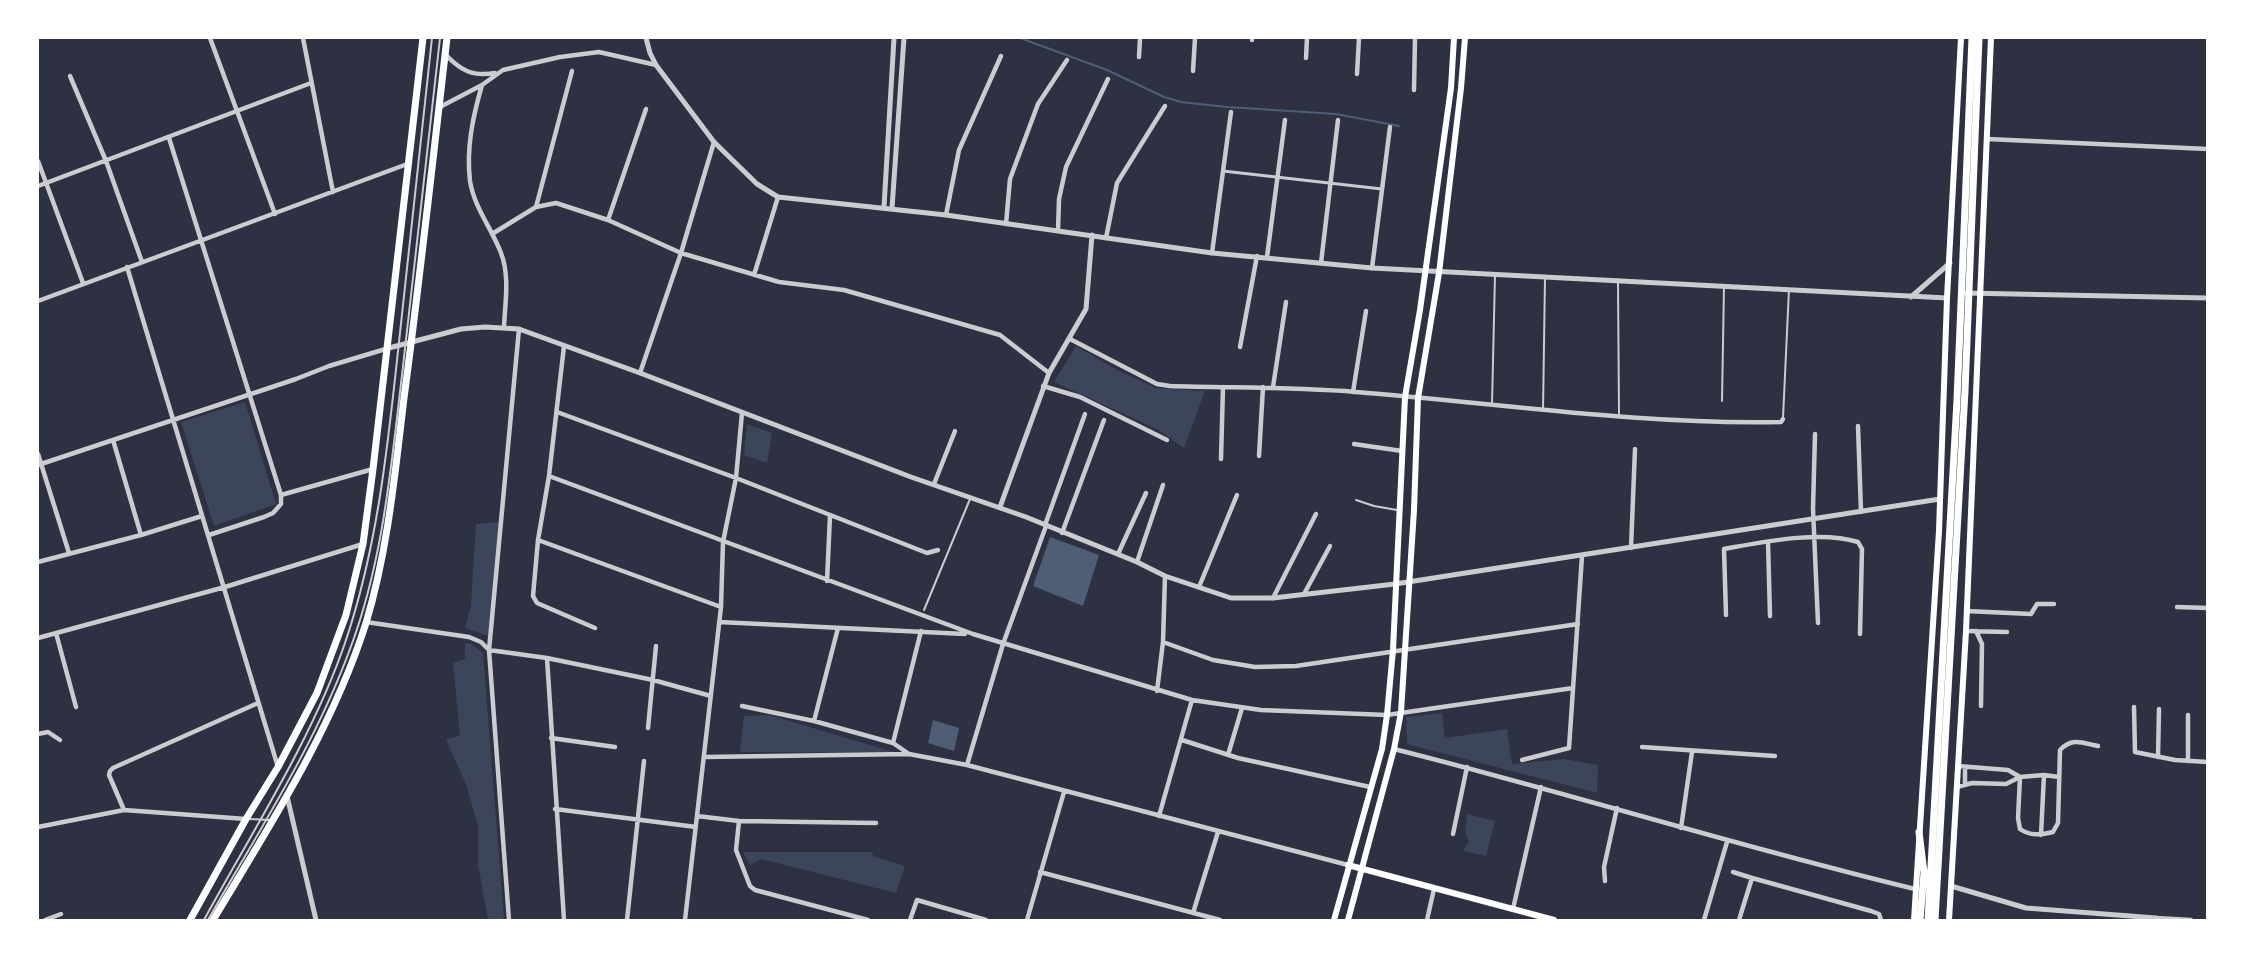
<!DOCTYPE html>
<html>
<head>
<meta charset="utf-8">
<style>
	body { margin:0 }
	#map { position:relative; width:2245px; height:958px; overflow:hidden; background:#2d3142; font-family:"DM Sans",sans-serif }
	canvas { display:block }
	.frame { position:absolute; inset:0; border:39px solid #fff; pointer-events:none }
</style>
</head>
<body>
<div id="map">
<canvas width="2245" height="958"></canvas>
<div class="frame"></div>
</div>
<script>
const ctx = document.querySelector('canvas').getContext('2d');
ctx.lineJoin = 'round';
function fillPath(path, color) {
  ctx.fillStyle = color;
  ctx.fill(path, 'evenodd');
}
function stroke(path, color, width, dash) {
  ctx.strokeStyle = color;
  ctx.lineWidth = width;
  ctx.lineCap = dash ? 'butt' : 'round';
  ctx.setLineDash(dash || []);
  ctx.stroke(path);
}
fillPath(new Path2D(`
	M1076,346l41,24 39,18 49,3 -21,57 -25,-18 -105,-48z
	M245,402l31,102 -62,22 -33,-104z
	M747,424l25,9 -5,30 -23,-8z
	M503,522l-15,114 -23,-8 6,-23 5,-81z
	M465,643l6,1 12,9 21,267h-16l-10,-56v-38l-12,-42 -20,-44 14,-5 -7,-72 12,-4z
	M1442,713l3,25 62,-9 5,35 52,-5 34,6 -1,28 -190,-49 -1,-27z
	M769,715l128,38 -157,-1 4,-36z
	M1467,814l28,7 -9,35 -23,-5 6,-10 -4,-9z
	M743,852h129l1,4 32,10 -9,27 -135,-34 -11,6z`), '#3c4559');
fillPath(new Path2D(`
	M1050,537l49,18 -16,51 -50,-20z
	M933,720l26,8 -5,23 -26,-8z`), '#4f5d75');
stroke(new Path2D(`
	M1020,38l87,32 57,27 17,5 46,5 109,7 63,12`), '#4f5d75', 2);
stroke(new Path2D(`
	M1618,283l1,132
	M1722,401l2,-115
	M1492,404l3,-129
	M1543,410l2,-132
	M1783,418l6,-129
	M1356,500l18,6 23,4
	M924,610l46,-111
	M249,819l21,1
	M204,920c48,-88 108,-181 141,-277 33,-97 43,-199 54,-301 11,-101 22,-203 33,-304
	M208,920c50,-88 107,-175 142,-271 33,-87 41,-182 52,-274 13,-112 25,-225 38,-337`), '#caccd0', 2);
stroke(new Path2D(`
	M1223,171l159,18`), '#caccd0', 3);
stroke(new Path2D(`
	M210,38l65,176
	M303,38l30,154
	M1252,40v-2
	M445,54c15,16 27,23 50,19
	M1139,57l1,-19
	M1306,58l1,-20
	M1193,71l2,-33
	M1357,74l2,-36
	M70,76l36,85 36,101
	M482,85c-9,31 -16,63 -12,96 4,26 22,48 31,72 9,23 4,51 3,74
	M1414,90l1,-52
	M438,108l44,-23 21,-15 57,-13 39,-5 57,13
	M169,138l112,357v9l-8,9 -9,4 -55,18
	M1987,139l221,10
	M38,161l45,122
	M38,186l273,-103
	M536,207l36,-136
	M946,215l13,-65 42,-94
	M608,220l38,-111
	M1006,224l4,-45 28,-75 29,-44
	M1058,231l1,-32 7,-32 42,-88
	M492,234l44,-27 20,-4 52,17 73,33 98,29 65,8 156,45 49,38
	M1106,238l11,-55 48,-77
	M1212,253l19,-141
	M1267,257l18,-137
	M1321,263l17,-143
	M127,267l151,500
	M1372,268l18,-141
	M754,275l24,-78
	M38,301l372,-138
	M1070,339l87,45 13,2c62,2 124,1 186,6 141,11 283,33 425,30l2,-3
	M564,346l-15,130 -11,64 -5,56 4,7 58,25
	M1240,347l17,-91
	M640,373l41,-120 33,-111
	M1043,386l37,11 87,43
	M1273,387l13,-85
	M1353,392l13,-81
	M557,412l179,66 191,75 11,-3
	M1858,426l3,86
	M1815,434l-2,75 5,114
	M113,440l28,95
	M1354,444l48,7
	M38,454l31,99
	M1259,456l4,-69
	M1221,459l2,-72
	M38,465l258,-86 33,-13 60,-18
	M549,476l424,158 219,66 69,10 126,5 186,-27
	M934,484l21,-53
	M281,495l92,-26
	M1045,525l40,-111
	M1062,533l42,-113
	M538,540l183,67
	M1768,542l2,74
	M1631,548l4,-99
	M1118,554l28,-61
	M38,562l103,-27 61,-19
	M1137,562l26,-77
	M827,581l3,-65
	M1199,587l38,-92
	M1304,594l26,-48
	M1273,598l43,-84
	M2177,607l31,1
	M1966,611l65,3 6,-10h17
	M1726,615l-2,-66c39,-7 96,-19 134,-7l4,7 -2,85
	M366,622l103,15 12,5 8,8 58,8 106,22 58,16
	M719,622l246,12
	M1966,631l41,1
	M1976,631l6,13 -1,62
	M56,633l20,74
	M38,638l187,-51 138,-43
	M1163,642l50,18 42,7 41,-1 282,-42
	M547,658l17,262
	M1157,691l6,-49 2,-66
	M742,706l72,15 79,22 16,11 58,11 381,100
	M2134,707l1,45 40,8 33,2
	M814,721l24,-93
	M648,728l8,-82
	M38,734l10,-2 12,8
	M551,738l64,9
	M1182,740l56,18 132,29
	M893,743l28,-112
	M1642,747l133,9
	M1394,749c175,44 346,98 521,140
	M1228,755l14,-47
	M704,757l205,-3
	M2158,757l1,-48
	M1522,760l47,-12 13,-192
	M2188,761v-46
	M967,765l36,-121 43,-118
	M1958,766l50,4 12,7
	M2020,777l-2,41 2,11c10,7 21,6 33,3l5,-9 2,-73c13,-13 22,-7 38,-4
	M1965,785v-18
	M1957,787l15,-4 34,1 14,-7 24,-2 15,2
	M555,809l141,18
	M124,810l-15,-35 1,-4 3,-3 145,-65
	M697,816l42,5 137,2
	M1159,816l33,-116
	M739,821l-3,29 14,36 5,4 113,30
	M38,827l86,-17 122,9
	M1681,828l11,-76
	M1453,834l14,-67
	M2041,835l3,-60
	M1040,872l180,48
	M1733,872l19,6 -13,42
	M1752,878l119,33 8,3 2,6
	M1605,881l-1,-14 13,-59
	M1513,909l28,-122
	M1193,913l25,-81
	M2156,918l35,2
	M45,920l16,-6
	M509,920l-20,-270 30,-321
	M627,920l17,-159
	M685,920l36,-313 2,-65 13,-64 6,-65
	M910,920l7,-20 69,20
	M1027,920l37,-128
	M1427,920l7,-31
	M1704,920l23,-78`), '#caccd0', 4.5);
stroke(new Path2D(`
	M646,38l4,15 6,12 58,77 43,42 21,13 168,18 266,38 160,15 575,30
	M884,207l10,-169
	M892,208l12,-170
	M1965,293l243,5
	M1911,297l39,-34
	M389,348l72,-19 24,-2 34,2 121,44 271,104 115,40 111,45 28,14 66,22h42l122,-14 545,-85
	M1000,507l49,-134 37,-64 6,-74
	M287,796l29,124
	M1951,886l75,22 130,10 1,2`), '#caccd0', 5);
stroke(new Path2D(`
	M1348,865l206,55
	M1334,920l48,-171 5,-34 6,-65 12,-253 15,-87 31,-222 3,-50
	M1348,920l46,-171 7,-37 13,-202 4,-112 21,-125 22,-185 4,-50
	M1914,920l25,-389 8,-233 14,-260
	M1949,920l17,-289 25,-593`), '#fff', 6);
stroke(new Path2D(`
	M1919,832l5,41 -4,47
	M190,920l56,-101 32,-52 39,-74 29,-78 17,-71 10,-75 50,-431
	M213,920c57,-95 119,-190 153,-297 22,-73 29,-150 38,-225 16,-120 29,-240 43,-360
	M1928,920l29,-520 15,-362
	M1935,920l30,-529 14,-353`), '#fff', 7);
</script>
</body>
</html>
